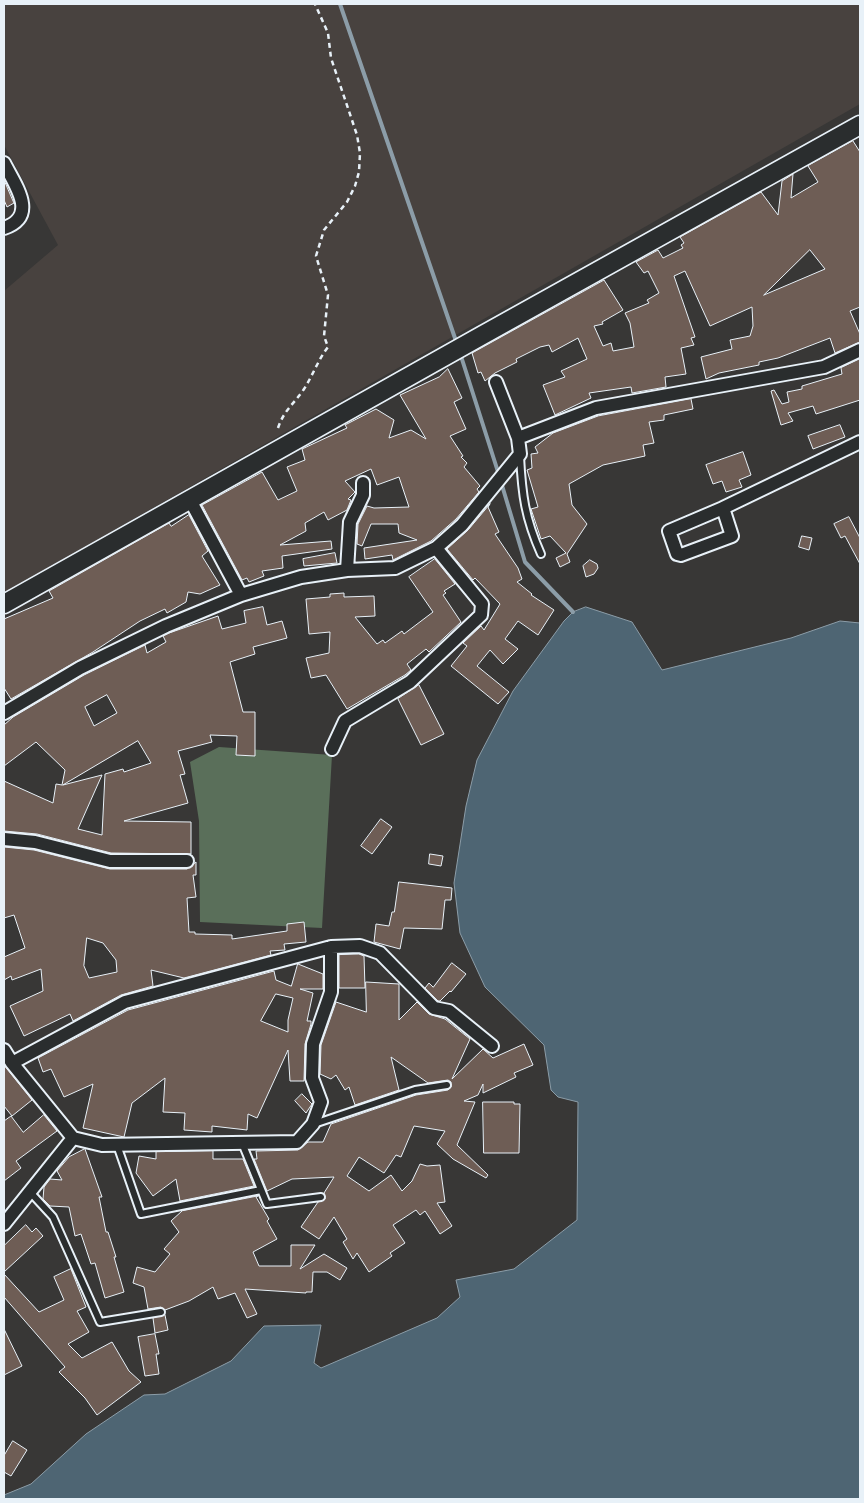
<!DOCTYPE html>
<html>
<head>
<meta charset="utf-8">
<style>
	body { margin:0 }
	#map { position:relative; width:864px; height:1503px; overflow:hidden; background:#383736; font-family:Sriracha,sans-serif }
	canvas { display:block }
	.frame { position:absolute; inset:0; border:5px solid #e8f1f8; pointer-events:none }
</style>
</head>
<body>
<div id="map">
<canvas width="864" height="1503"></canvas>
<div class="frame"></div>
</div>
<script>
const ctx = document.querySelector('canvas').getContext('2d');
ctx.lineJoin = 'round';
function fillPath(path, color) {
  ctx.fillStyle = color;
  ctx.fill(path, 'evenodd');
}
function stroke(path, color, width, dash) {
  ctx.strokeStyle = color;
  ctx.lineWidth = width;
  ctx.lineCap = dash ? 'butt' : 'round';
  ctx.setLineDash(dash || []);
  ctx.stroke(path);
}
fillPath(new Path2D(`
	M4,4h856v100l-856,489v-302l54,-46 -54,-100z`), '#48423f');
fillPath(new Path2D(`
	M219,747l113,8 -10,173 -122,-6 -1,-101 -9,-59z`), '#5a6f5a');
const water = new Path2D(`
	M586,607l46,15 30,48 129,-32 49,-17 20,2v876h-856v-4l27,-11 55,-50 58,-39 21,-1 66,-33 33,-35 57,-1 -7,38 7,5 116,-50 23,-21 -4,-17 58,-11 63,-49 1,-118 -20,-5 -7,-7 -7,-45 -59,-58 -25,-54 -6,-50 12,-77 11,-46 36,-69 51,-70 9,-9z`);
fillPath(water, '#4e6573');
stroke(water, '#8c9da8', 1);
stroke(new Path2D(`
	M340,4l117,340
	M460,353l39,122
	M501,482l24,80 48,50`), '#8c9da8', 4);
const building = new Path2D(`
	M853,141l7,11v155l-10,4 10,23v8l-25,11 -5,-15 -52,20 -19,4v3l-40,8 -13,6 -5,-22 31,-8 -2,-9 20,-4 3,-10 -1,-19 -42,19 -25,-55 -11,5 21,61 -4,1 3,7 -13,3 5,26 -21,3 1,10 -34,6 -1,-6 -42,6 2,5 -36,17 -12,-30 22,-8 -4,-6 26,-12 -9,-21 -26,14 -3,-7 -9,2 -24,12 1,3 -22,11 -10,8 -4,-9 -3,1 -6,-20 132,-73 19,30 -21,12 1,2 -9,2 9,20 8,-3 2,8 21,-4 -4,-24 -5,-10 24,-10 -2,-3 12,-7 -11,-22 -4,2 -8,-11 22,-12 5,8 20,-10 -2,-3 3,-2 -4,-6 81,-45 17,23 4,-34 11,-7 -2,24 27,-16 -10,-16zM810,250l15,19 -61,26z
	M4,180l9,21 1,2 -7,4 -3,-7z
	M860,359v41l-44,14 -3,-8 -25,7 5,8 -12,4 -10,-34 3,-1 8,14 7,-2 -2,-10 15,-3v-3l40,-12 -1,-6z
	M448,369l14,29 -8,4 12,27 -16,7 13,20 -2,1 6,6 -3,4 16,19 -3,3 2,3 -23,27 -25,22 -38,19 -1,-5 -27,4 -1,-11 53,-8 -18,-7 -1,-9h-27l-9,22 -5,-2 1,-20 9,-18 7,2 35,-1 -10,-30 -22,8 -6,-16 -26,12 10,11 -7,7 3,1 -4,10 -19,10 -4,-8 -19,11 1,8 -26,14 51,-4 1,8 -50,7 1,12 -21,3 2,5 -15,6 -2,-4 -5,2 -40,-75 60,-33 16,28 19,-9 -10,-24 18,-7 -3,-11 45,-21 -2,-3 31,-16 18,11 -5,18 22,-8 15,9 -26,-44 39,-18z
	M691,399l2,10 -29,6v5l-15,2 5,21 -11,2 2,11 -42,9 -34,19 3,21 15,19 -20,30 3,8 -10,5 -4,-9 10,-5 -16,-17 -9,3 -10,-30 7,-2 -11,-37 5,-2 -1,-14 7,-1 -3,-6 18,-14 45,-17z
	M840,425l5,12 -32,12 -5,-13z
	M743,452l8,23 -12,5 3,7 -16,5 -4,-11 -9,3 -7,-19z
	M490,504l-2,3 11,25 -4,2 23,34 4,11 -5,3 15,12 -1,1 23,15 -16,25 -20,-14 -13,18 13,10 -15,15 -13,-14 -13,16 32,26 -11,12 -47,-38 16,-20 -4,-3 18,-17 3,4 16,-26 -25,-26 -2,2 -26,-31 21,-19z
	M189,515l19,36 -6,5 18,29 -20,9 -12,-2 -2,10 -19,11 -2,-4 -25,12 -47,31 -82,47 -7,-11v-69l49,-21 -4,-7 120,-68 2,3z
	M849,517l11,21v26l-15,-28 -4,2 -7,-14z
	M802,536l10,2 -3,12 -10,-3z
	M335,553l2,10 -33,3 -1,-7z
	M435,559l20,25 -11,7 2,2 -3,2 18,27 -32,30 -3,-3 -19,15 4,6 -6,5 -58,34 -21,-34 -15,3 -5,-20 23,-5 1,-21 -21,2 -3,-35 24,-2v-3l14,-1v4l30,-1 1,20 -20,1 22,27 6,-4 2,3 17,-12 2,3 29,-22 -24,-35z
	M590,560l7,4 1,4 -4,6 -8,3 -3,-11z
	M263,607l4,18 15,-4 5,17 -34,9 2,7 -25,8 13,50h12v44l-19,-1 1,-19 -27,-1 2,7 -34,9 7,23 -5,1 8,28 -64,18 67,1v32l-80,-1 -74,-19 -33,-3v-50l49,22 3,-19 6,1 3,-15 -29,-28 -32,24v-41l9,-8 71,-42 61,-30 2,8 19,-11 -3,-6 6,-3 49,-17 4,13 24,-6 -2,-12zM107,695l10,18 -23,13 -9,-19zM138,741l13,22 -27,9 -1,-3 -18,5 -3,61 -24,-6 24,-54 -39,10z
	M419,685l25,49 -23,11 -23,-46z
	M381,819l11,8 -20,27 -11,-8z
	M4,847l30,3 76,19h77l9,-7v13h-3l3,22 -9,1 2,34h6v2l37,1v4l55,-8v-7l17,-2 2,20 -22,2 1,6 -15,1 1,4 -87,23 -33,-8 2,16 -32,9 -48,26 -3,-7 -46,22 -14,-30 33,-15 -2,-22 -29,11 -1,-4 -7,4v-23l21,-9 -11,-33 -10,3zM87,938l16,5 13,17 1,12 -28,6 -5,-12z
	M430,854l13,2 -2,10 -12,-2z
	M399,882l53,6 -1,12h-6l-3,29 -38,-1 -4,21 -26,-7 2,-18 13,2 3,-14h2z
	M359,954l5,2 1,32h-26v-33z
	M452,963l14,11 -15,18 -1,-1 -10,10h-2l-13,-13 4,-5 4,4z
	M298,964l25,10v15h-23l13,4 -6,28h4v3l-6,20 -1,37h-14l-2,-31 -31,68 -9,-4 -1,16 -35,-4v6l-28,-2 1,-17 -22,-1 2,-34 -33,25 -8,34 -41,-9 10,-44 -29,13 -13,-28 -8,3 -5,-14 90,-48 146,-39 2,9 15,6zM276,994l17,4 -5,22v12l-27,-11z
	M366,982l33,2v36l18,-18 12,12 16,5 25,20 -18,40 31,-30 10,9 31,-14 9,21 -19,8 2,4 -33,16v-9l-5,11 -14,6 11,1 -18,43 31,30 -2,3 -33,-19 -16,-15 8,-13 -31,-5 -13,31 -5,-2 -12,18 -25,-16 -12,19 22,15 22,-16 11,16 10,-10 8,-17 7,2 13,-1 5,37 -8,1 15,23 -12,8 -15,-23 -5,4 -4,-5 -23,15 12,18 -15,10 2,3 -23,16 -12,-19 -4,6 -10,-17 4,-3 -13,-22 -15,22 -18,-12 17,-25 7,-3 -1,-6 10,-16 -42,2 -25,12 -13,-32h3l-1,-8 42,-1 10,-8h15l8,-18 85,-29 32,-5 3,-3v-5l-3,-2 -20,3 -37,-26 8,33 -44,15 -6,-18 -4,3 -9,-15 -5,4 -11,-5 1,-29 15,-43 30,10z
	M4,1065l28,35 -20,16 -8,-10z
	M302,1094l10,10 -6,9 -11,-12z
	M483,1102h31v2h6l-1,49h-35z
	M44,1115l13,16 -41,30 5,7 -17,13v-60l7,-5 12,16z
	M85,1149l17,48h-3l7,35h2l8,25h-2l10,35 -19,6 -10,-35 -4,1 -10,-30 -6,2 -6,-29 -19,-1 -7,-7 1,-12 6,-8 12,1 -5,-9 12,-14z
	M213,1151v8h30l11,27 -74,15 -4,-22 -23,17 -17,-23 3,-17 17,3v-7z
	M258,1196l-2,1 13,22 -2,2 10,18 -24,13 6,14h32v-21h24l-15,24 24,-15 23,14 -7,12 -13,-8h-14l-1,20h-6v1l-61,-4 12,25 -10,4 -12,-25 -17,6 -5,-12 -24,14 -24,9 -4,-3 -13,2 -4,-22 -11,-4 4,-16 18,5 15,-18 -6,-5 15,-17 -8,-11 11,-10z
	M26,1225l6,7 4,-4 7,8 -39,36v-26z
	M71,1269l15,38 -9,4 12,21 -21,12 14,14 30,-16 17,29 12,11 -44,33 -12,-17 -26,-26 6,-5 -61,-70v-23l35,38 25,-12 -10,-23z
	M165,1315l3,15 -13,3 -2,-15z
	M4,1329l18,37 -18,9z
	M155,1334l4,20h-3l3,20 -14,2 -7,-39z
	M13,1441l14,9 -16,26 -7,-4v-16z`);
fillPath(building, '#6e5d55');
stroke(building, '#e8f1f8', 1);
const lane = new Path2D(`
	M520,456c2,39 5,62 21,98
	M314,1124l101,-34 32,-5
	M242,1143l25,61 54,-7
	M117,1145l24,69 120,-24
	M30,1192l23,25 47,105 61,-10`);
const street = new Path2D(`
	M4,163c11,22 35,53 0,65
	M496,382l22,56 78,-30 228,-41 36,-17
	M190,500l51,95
	M723,508l9,28 -51,19 -4,-1 -8,-23z
	M723,508l137,-66
	M347,570l3,-48 13,-27v-12
	M4,713l76,-45 86,-42 75,-31 60,-18 46,-7 48,-2 41,-20 26,-23 58,-71 -2,-16
	M332,749l13,-28 65,-39 71,-67 1,-11 -46,-56
	M4,839l31,3 75,19h77
	M331,947l29,-1 20,7 54,55 15,3 43,35
	M4,1050l8,13 61,75 29,7 195,-3 16,-18 8,-22 -9,-24 1,-34 18,-52v-45l-206,55 -113,61
	M4,1224l69,-86`);
const secondary = new Path2D(`
	M4,604l477,-268 379,-211`);
stroke(lane, '#e8f1f8', 10);
stroke(street, '#e8f1f8', 16);
stroke(secondary, '#e8f1f8', 21);
stroke(new Path2D(`
	M278,428c6,-18 16,-24 26,-39 9,-14 14,-29 24,-42l-4,-11 4,-41 -12,-39 8,-26 23,-28 8,-16 4,-14 1,-19 -3,-18 -26,-77 -3,-25 -13,-29`), '#e8f1f8', 2.5, [5, 4]);
stroke(lane, '#2a2d2e', 6);
stroke(street, '#2a2d2e', 12);
stroke(secondary, '#2a2d2e', 18);
</script>
</body>
</html>
